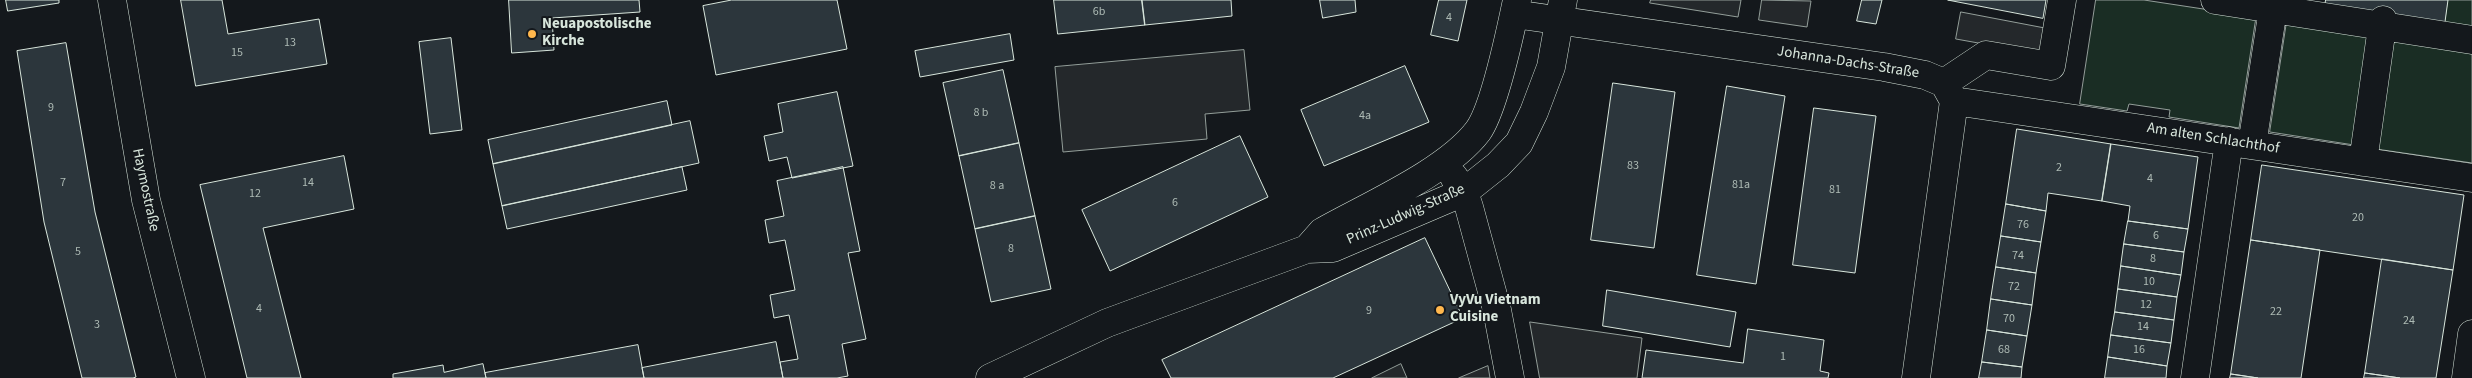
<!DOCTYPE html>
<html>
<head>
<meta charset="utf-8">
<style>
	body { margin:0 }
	canvas { display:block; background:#14181c }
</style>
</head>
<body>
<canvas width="2472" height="378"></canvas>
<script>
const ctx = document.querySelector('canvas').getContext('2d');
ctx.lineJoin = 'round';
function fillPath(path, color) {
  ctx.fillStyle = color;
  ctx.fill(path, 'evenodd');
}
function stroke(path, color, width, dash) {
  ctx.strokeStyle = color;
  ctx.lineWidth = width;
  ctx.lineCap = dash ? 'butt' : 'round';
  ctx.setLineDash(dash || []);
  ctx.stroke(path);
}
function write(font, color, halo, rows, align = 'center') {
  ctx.font = font + ' "Source Sans 3",sans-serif';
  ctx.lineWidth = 4;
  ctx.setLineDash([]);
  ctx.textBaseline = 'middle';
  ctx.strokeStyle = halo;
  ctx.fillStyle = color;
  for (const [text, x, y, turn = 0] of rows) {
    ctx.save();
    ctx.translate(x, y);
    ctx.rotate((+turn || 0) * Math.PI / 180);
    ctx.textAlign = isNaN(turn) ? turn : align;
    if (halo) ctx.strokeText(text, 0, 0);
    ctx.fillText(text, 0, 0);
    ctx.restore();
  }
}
const green = new Path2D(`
	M2096,0h48l112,17 -17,111 -70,-11 1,-7 -41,-6 -2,7 -47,-7z
	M2448,0h24v33l-28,-4z
	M2287,21l83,12 -16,112 -84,-13z
	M2393,37l79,12v114l-96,-14z`);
fillPath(green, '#1a2d24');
stroke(green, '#939e99', 1);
const parking = new Path2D(`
	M1651,0h90l-3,17 -88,-14z
	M1762,0l49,1 -4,26 -48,-7z
	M1961,12l89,17 -5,26 -89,-16z
	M1244,50l6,60 -45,4 2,25 -144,13 -8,-85z
	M1530,322l112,16 -5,40h-97z
	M1401,364l6,14h-35z
	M1488,366l2,12h-31z`);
fillPath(parking, '#24282b');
stroke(parking, '#939e99', 1);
const building = new Path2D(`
	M6,0h53v3l-51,8z
	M181,0h41l6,34 91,-15 8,45 -131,22z
	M509,0h130l1,12 -88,6 2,32 -42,3z
	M732,0h105l10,49 -131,26 -13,-69z
	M1054,0h88l3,25 -87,9z
	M1142,0h89l1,16 -87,9z
	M1320,0h35l1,12 -33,6z
	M1439,0h28l-9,41 -27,-6z
	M1862,0h20l-6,24 -19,-3z
	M1948,0h98l-3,18z
	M2326,0h122l-4,29 -120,-18z
	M1010,34l4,26 -94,17 -5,-26z
	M451,38l11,92 -32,4 -11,-92z
	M66,43l29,169 41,165 -3,1h-51l-38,-156 -27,-171z
	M1405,66l24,56 -105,44 -23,-56z
	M1003,70l16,73 -60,13 -16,-73z
	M1613,83l62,9 -21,156 -63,-8z
	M1727,86l58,10 -29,188 -59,-9z
	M837,92l16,74 -61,12 -5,-21 -18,4 -5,-25 19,-4 -5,-28z
	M667,101l5,24 -179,39 -5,-24z
	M1814,108l62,8 -21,157 -62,-8z
	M690,121l9,42 -197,43 -9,-42z
	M2017,129l94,15 -9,57 -54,-8 -2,18 -40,-7z
	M1240,136l28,61 -158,74 -28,-61z
	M1019,143l16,73 -60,13 -16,-73z
	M2111,144l87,13 -10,72 -60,-8 2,-15 -28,-5z
	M344,156l10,53 -91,19 38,150h-54l-47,-193z
	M2262,165l202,30 -11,75 -202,-30z
	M682,167l5,23 -180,39 -5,-23z
	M843,167l17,84 -12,2 18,86 -24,5 6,32 -11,2h-54l-3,-16 18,-3 -9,-44 -15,3 -4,-23 25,-5 -10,-50 -16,3 -4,-23 19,-4 -7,-35z
	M2006,204l40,7 -5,31 -40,-6z
	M1035,216l16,73 -60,13 -16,-73z
	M2128,221l60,8 -4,23 -60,-8z
	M2001,236l40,6 -5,31 -40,-6z
	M1425,238l38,80 -130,60h-162l-9,-18z
	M2251,240l69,10 -19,128h-43l-27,-4z
	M2124,244l60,8 -3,23 -60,-9z
	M2382,259l71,11 -17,108h-36l-35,-5z
	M2121,266l60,9 -4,22 -59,-8z
	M1996,267l40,6 -4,32 -41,-6z
	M2118,289l59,8 -3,23 -59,-8z
	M1607,290l129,22 -6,35 -127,-21z
	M1991,299l41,6 -5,31 -40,-6z
	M2115,312l59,8 -3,23 -60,-8z
	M1748,329l76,11 -4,31 9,2 -1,5h-186l4,-28 97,13z
	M1987,330l40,6 -5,31 -40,-5z
	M2111,335l60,8 -4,23 -59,-9z
	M776,342l7,36h-139l-2,-10z
	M638,345l6,33h-158l-1,-5z
	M2108,357l59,9 -1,12h-61z
	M1982,362l40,5 -1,11h-42z
	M483,364l3,14h-93v-4l50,-9 1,7z
	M2365,373l35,5h-36z
	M2231,374l27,4h-28z`);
fillPath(building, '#2c363c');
stroke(building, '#d8e6dc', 1);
const minor = new Path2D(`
	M112,0l34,200 45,178
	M2215,0l257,40
	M1514,14l370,53 41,8 19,8 10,18 -38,277
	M1944,83l42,-28 65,11 11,-66
	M1954,101l518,77
	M2252,145l21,-136
	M2363,162l20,-142
	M1454,177l10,15 5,15 28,103 13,68
	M1307,249l15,-17c46,-26 125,-60 156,-101 16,-22 33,-102 39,-131
	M990,378l117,-55 200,-74 26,-1 131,-56 34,-27 21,-22 15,-31 17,-45 12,-67
	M2195,378l34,-237
	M2466,378l6,-44`);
stroke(minor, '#d8e6dc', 29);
stroke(minor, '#14181c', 28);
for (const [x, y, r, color] of [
	[532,34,5,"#ffb74d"],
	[1440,310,5,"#ffb74d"]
]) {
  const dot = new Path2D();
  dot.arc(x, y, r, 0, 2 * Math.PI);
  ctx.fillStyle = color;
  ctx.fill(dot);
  stroke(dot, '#14181c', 2);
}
write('12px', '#adbab4', null, [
	["6b",1099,12],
	["4",1449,18],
	["13",290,43],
	["15",237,53],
	["9",51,108],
	["8 b",981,113],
	["4a",1365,116],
	["83",1633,166],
	["2",2059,168],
	["4",2150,179],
	["7",63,183],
	["14",308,183],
	["81a",1741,185],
	["8 a",997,186],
	["81",1835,190],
	["12",255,194],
	["6",1175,203],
	["20",2358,218],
	["76",2023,225],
	["6",2156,236],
	["8",1011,249],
	["5",78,252],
	["74",2018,256],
	["8",2153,259],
	["10",2149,282],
	["72",2014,287],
	["12",2146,305],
	["4",259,309],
	["9",1369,311],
	["22",2276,312],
	["70",2009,319],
	["24",2409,321],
	["3",97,325],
	["14",2143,327],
	["68",2004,350],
	["16",2139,350],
	["1",1783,357]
]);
write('bold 15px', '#d8e6dc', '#14181c', [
	["Neuapostolische",542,25],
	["Kirche",542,42],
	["VyVu Vietnam",1450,301],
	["Cuisine",1450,318]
], 'left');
write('15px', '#d8e6dc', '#14181c', [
	["Johanna-Dachs-Straße",1848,63,9],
	["Am alten Schlachthof",2213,139,9],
	["Haymostraße",145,190,78],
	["Prinz-Ludwig-Straße",1406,215,-24]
]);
</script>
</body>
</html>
